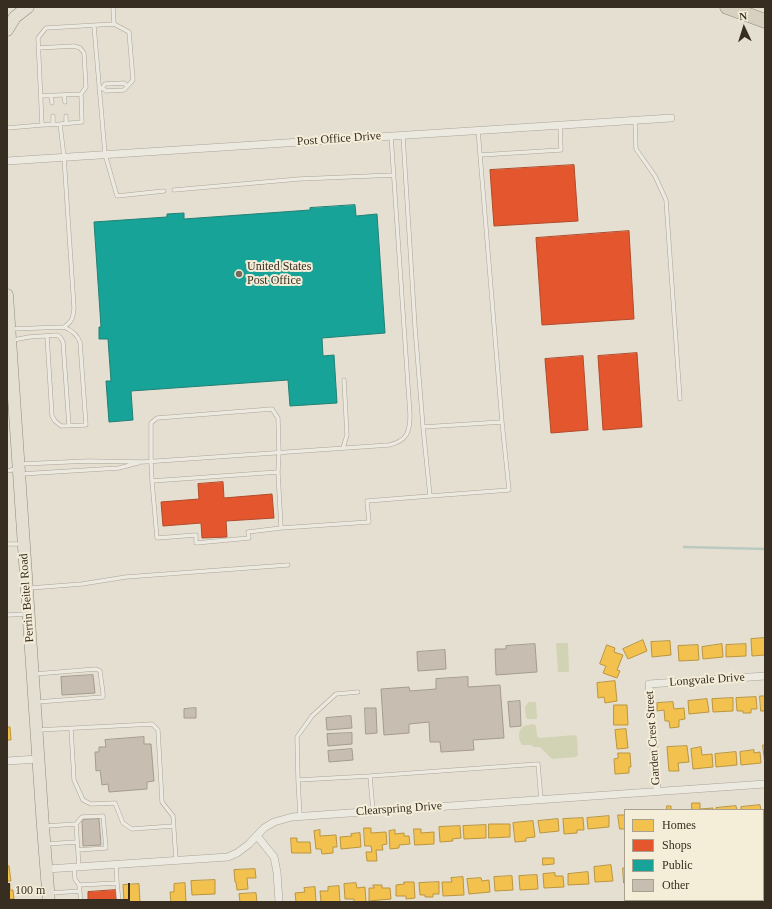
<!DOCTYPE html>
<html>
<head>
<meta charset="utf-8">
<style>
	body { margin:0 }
	#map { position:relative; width:772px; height:909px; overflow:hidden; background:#e4dfd0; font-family:"Times New Roman",serif }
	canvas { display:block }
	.frame { position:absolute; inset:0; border:8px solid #382d21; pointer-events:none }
	.legend { position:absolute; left:624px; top:809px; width:140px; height:92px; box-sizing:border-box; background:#f4edd8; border:1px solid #a9a08f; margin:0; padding:5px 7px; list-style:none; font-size:12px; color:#382d21 }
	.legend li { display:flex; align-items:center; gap:8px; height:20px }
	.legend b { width:20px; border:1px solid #a9a08f }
	.north { position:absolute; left:724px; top:8px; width:40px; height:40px; -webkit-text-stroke:3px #f4edd8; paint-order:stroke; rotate:356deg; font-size:11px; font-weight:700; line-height:16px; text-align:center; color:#382d21 }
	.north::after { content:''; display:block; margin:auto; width:14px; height:18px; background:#382d21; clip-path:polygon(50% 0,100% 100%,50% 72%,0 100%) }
	.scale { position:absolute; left:8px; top:883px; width:122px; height:18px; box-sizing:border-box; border:2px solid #382d21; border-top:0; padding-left:5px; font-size:12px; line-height:14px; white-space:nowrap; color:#382d21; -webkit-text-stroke:3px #f4edd8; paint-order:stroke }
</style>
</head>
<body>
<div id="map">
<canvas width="772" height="909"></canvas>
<div class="frame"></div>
<ul class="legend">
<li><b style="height:11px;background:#f2c14e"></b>Homes</li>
<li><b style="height:11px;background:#e4572e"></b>Shops</li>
<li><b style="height:11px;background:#17a398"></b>Public</li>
<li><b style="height:11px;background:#c7beb1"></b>Other</li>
</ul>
<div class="north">N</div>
<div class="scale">100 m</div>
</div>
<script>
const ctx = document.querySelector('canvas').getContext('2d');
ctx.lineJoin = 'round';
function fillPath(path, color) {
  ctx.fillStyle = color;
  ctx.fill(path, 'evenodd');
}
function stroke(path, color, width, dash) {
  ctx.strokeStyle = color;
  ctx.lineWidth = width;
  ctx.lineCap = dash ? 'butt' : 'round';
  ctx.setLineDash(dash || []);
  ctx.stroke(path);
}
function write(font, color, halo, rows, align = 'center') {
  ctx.font = font + ' "Times New Roman",serif';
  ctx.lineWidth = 4;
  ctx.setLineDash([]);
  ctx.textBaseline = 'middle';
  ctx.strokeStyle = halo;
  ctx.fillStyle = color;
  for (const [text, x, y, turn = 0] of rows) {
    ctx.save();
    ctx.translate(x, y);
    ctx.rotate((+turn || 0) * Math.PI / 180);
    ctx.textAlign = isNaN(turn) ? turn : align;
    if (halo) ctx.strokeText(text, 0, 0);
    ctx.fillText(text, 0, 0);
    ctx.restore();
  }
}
fillPath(new Path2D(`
	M556,643h12l1,29h-11z
	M529,702h7l1,16 -1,1h-8l-2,-1 -1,-11z
	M533,724l3,2 1,10 2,2 36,-3 2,2 1,18 -2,2 -24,2 -12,-12h-6l-3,-2h-9c-2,-3 -3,-6 -3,-10 0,-9 7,-10 14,-11z`), '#d1d3b4');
const homes = new Path2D(`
	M765,638v17l-13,1 -1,-17z
	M643,640l4,11 -19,8 -5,-10z
	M670,641l1,14 -19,2 -1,-15z
	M722,644l1,13 -20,2 -1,-12z
	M746,644v12l-20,1v-12z
	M607,645l8,3 -1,4 9,3 -6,15 3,1 -3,7 -14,-5 3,-7 -6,-2z
	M698,645l1,15 -20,1 -1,-15z
	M615,681l2,20 -12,2 -1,-6 -6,1 -1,-15z
	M760,696h5v15h-4z
	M756,697l1,12h-6v4h-8v-2h-6l-1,-13z
	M733,698v13l-20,1 -1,-13z
	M707,699l2,13 -20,2 -1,-13z
	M673,702l1,7 10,-1 1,11 -6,1v7l-9,1 -1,-7h-4l-1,-11 -7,1v-8z
	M614,705h13l1,20h-14z
	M7,727h3l1,13h-4z
	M626,729l2,19 -11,1 -2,-19z
	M763,745h2v19z
	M687,746l2,16 -11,1 1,8h-10l-2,-24z
	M701,747l1,8 10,-1 1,13 -20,2 -2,-20z
	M754,750v3l6,-1 1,11 -20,2 -1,-13z
	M736,752l1,13 -21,2 -1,-13z
	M618,753h12l1,14h-2v6l-14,1 -1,-15 4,-1z
	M692,803h8v6l13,-1v2h-21z
	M760,805l1,5h-20v-3z
	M667,806h4v4h-4z
	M736,806l1,4h-21v-2z
	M618,815h7v14h-5z
	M609,816v11l-21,2 -1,-11z
	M583,818l1,12h-7v3l-13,1 -1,-15z
	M558,819l1,12 -19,2 -2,-12z
	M533,821l2,16 -9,1v3l-11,1 -2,-19z
	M489,824h21v13l-21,1z
	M486,825v13l-22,1 -1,-13z
	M460,826l1,12 -9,1 1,2 -13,1 -1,-15z
	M364,828h7v5l15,-1 1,12 -5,1 1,5h-7l1,11h-10l-1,-9h6l-1,-6h-6z
	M414,829h7v4l13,-1v12l-19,1z
	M320,830v6l16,-1 1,12h-4v6l-11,1 -1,-5h-5l-2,-18z
	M395,830v4l9,-1v3h5l1,8 -11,1v3l-9,1 -1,-18z
	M360,833l1,14 -20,2 -1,-12 12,-1 -1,-2z
	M291,838h6v4h13l1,11h-19z
	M765,854v19h-2v-18z
	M543,858h11v6l-11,1z
	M611,865l2,16 -18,1 -1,-15z
	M9,866l2,15h-4v-14z
	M623,868h2v15h-1z
	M255,869l1,9h-9l1,11 -11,1 -1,-8h-1l-1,-12z
	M588,872l1,12 -21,1v-11z
	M555,873v3h8l1,11 -20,1 -1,-14z
	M537,875l1,14 -18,1 -1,-14z
	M512,876l1,14 -18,1 -1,-14z
	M463,877l1,18 -21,1 -1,-14h10l-1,-4z
	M481,878l1,3 7,-1 1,12 -21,2 -2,-15z
	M215,880v14l-23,1 -1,-14z
	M404,882h10l1,16 -9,1v-3h-10v-11l8,-1z
	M439,882v12h-6v3h-8v-2h-5l-1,-12z
	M185,883l1,19h-15l-1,-10h4v-8z
	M356,883l1,5 8,-1 1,15h-12v-3h-9l-1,-15z
	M7,884h3v6h3l1,9h-4v3h-3z
	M139,884l1,18h-16l-1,-17z
	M373,885h9v3h8l1,11 -22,2v-13h5z
	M339,886l1,16h-19l-1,-11h8v-4z
	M315,887l1,15h-20l-1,-9 10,-1 -1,-4z
	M256,893l1,9h-17l-1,-8z`);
fillPath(homes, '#f2c14e');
stroke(homes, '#ba9540', 1);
const shops = new Path2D(`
	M574,165l4,56 -84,5 -4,-56z
	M629,231l5,88 -92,6 -6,-87z
	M637,353l5,74 -39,3 -5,-74z
	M583,356l5,74 -37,3 -6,-74z
	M223,482l1,16 48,-4 2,24 -48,3 1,16 -25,1 -1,-15 -38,3 -2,-24 38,-3 -1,-15z
	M116,890l1,12h-29v-10z`);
fillPath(shops, '#e4572e');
stroke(shops, '#b04a2a', 1);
const public = new Path2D(`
	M355,205l1,11 21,-2 8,119 -63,5 1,18 11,-1 3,48 -47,3 -2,-26 -157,11 2,29 -24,2 -3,-41h5l-3,-42h-9v-12h2l-7,-105 73,-5v-3l17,-1v6l126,-9v-2z`);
fillPath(public, '#17a398');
stroke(public, '#218074', 1);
stroke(new Path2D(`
	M684,547l81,2`), '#bbc9c1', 2.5);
const building = new Path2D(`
	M535,644l2,28 -41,3 -1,-26h11v-3z
	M445,650l1,19 -28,2 -1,-19z
	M93,675l2,18 -33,2 -1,-18z
	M468,677v10l32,-2 4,53 -31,2 1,10 -33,2 -1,-10h-10l-1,-20 -20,2v9l-25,2 -3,-46 28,-2 1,4 26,-2v-10z
	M520,701l1,25 -11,1 -2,-25z
	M196,708v10h-12v-9z
	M365,708h11l1,25 -11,1z
	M351,716l1,12 -25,2 -1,-12z
	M352,733v11l-24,2 -1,-12z
	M144,737v7h7l3,37 -7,1v7l-38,3 -1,-8 -6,1 -2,-15 -4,1 -1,-19h4v-5h7l-1,-7z
	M352,749l1,11 -24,2 -1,-11z
	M99,819l2,26 -18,1 -1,-26z`);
fillPath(building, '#c7beb1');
stroke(building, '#a49b8f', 1);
const service = new Path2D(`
	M94,26l11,128 12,42 47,-5
	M38,48l36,-2 6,2 4,5 2,34 -5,7
	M100,88h2l3,-4 19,-1 3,3
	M102,88l4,3 18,-1 9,-10 -4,-48 -15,-8
	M51,95l1,8
	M64,95l1,7
	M40,96l41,-2 1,28 -22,2
	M53,116v8
	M66,116v7
	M635,120l1,29 19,27 11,24 14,199
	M42,125l18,-1 4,33 10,151c-1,9 -1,13 -10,19
	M7,128l35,-3 -4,-87 8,-10 68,-4 -1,-17
	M403,136l12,191 8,100 79,-5 -24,-292
	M480,155l81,-5 -1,-25
	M174,190l125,-11 95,-4
	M12,329l52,-2c7,3 13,7 16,15l6,83 -25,1 -6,-5 -3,-5 -5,-80
	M13,340l16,-3 28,-2 3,2 3,5 6,84
	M343,448l4,-13 -3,-55
	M21,464l67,-3 55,1 246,-17c18,-4 21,-13 21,-30l-19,-279
	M7,471l9,-2
	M21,474l98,-6 19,-5
	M152,481l-1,-19v-39l6,-5 115,-9 6,9 1,35 -1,19
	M430,496l79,-6 -7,-68
	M281,528l-3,-56 -126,9 5,57 39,-3v8l53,-5 -1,-6 33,-4 88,-6 -2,-21 63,-5 -7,-69
	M7,544h15
	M30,588l52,-4 44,-7 162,-12
	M7,615l19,-1
	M35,674l61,-5 4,2 3,22v4l-66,5
	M71,728l3,52 9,20 8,4 24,-1 8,20 9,6 41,-3
	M38,730l114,-6 6,6 4,72 11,14 3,44
	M298,780l-1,-43 15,-21 24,-22 22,-2
	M373,811l-3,-35 168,-12 3,36
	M300,816l-2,-36 72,-4
	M76,824l6,-7 21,-1 3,32 -28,2
	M46,826l30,-2 3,43
	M46,844l31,-2
	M74,867l1,12 4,6 2,17
	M117,883l2,19
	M79,885l38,-2 -1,-19
	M51,893l29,-2`);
const minor = new Path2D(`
	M7,161l664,-43
	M7,761l31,-2
	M657,791l-8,-107 116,-8
	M257,836l17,21 3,15 2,30
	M47,869l181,-12 9,-4 12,-9 15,-16 10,-6 18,-5 473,-33
	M763,895h2
	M662,902l28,-2`);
const primary = new Path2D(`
	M7,30l8,-13 13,-10
	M7,295l36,532 6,75`);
const motorway = new Path2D(`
	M727,7l38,14`);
stroke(service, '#aaa498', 4.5);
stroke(minor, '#aaa498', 8);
stroke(primary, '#8f8a7f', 13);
stroke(motorway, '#8f8a7f', 15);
stroke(service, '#ece9e1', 3.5);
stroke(minor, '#ece9e1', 7);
stroke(primary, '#e3e0d3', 12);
stroke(motorway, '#d7d0c1', 14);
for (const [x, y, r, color] of [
	[239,274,4,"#746b5e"]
]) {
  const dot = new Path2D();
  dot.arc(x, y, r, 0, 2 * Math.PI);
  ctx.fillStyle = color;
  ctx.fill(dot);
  stroke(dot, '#f4edd8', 1.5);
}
write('12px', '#382d21', '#f4edd8', [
	["Post Office Drive",339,139,-4],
	["Perrin Beitel Road",27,598,-94],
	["Longvale Drive",707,680,-4],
	["Garden Crest Street",653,738,-94],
	["Clearspring Drive",399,809,-4]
]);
write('12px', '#382d21', '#f4edd8', [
	["United States",247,267],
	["Post Office",247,281]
], 'left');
</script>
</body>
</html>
